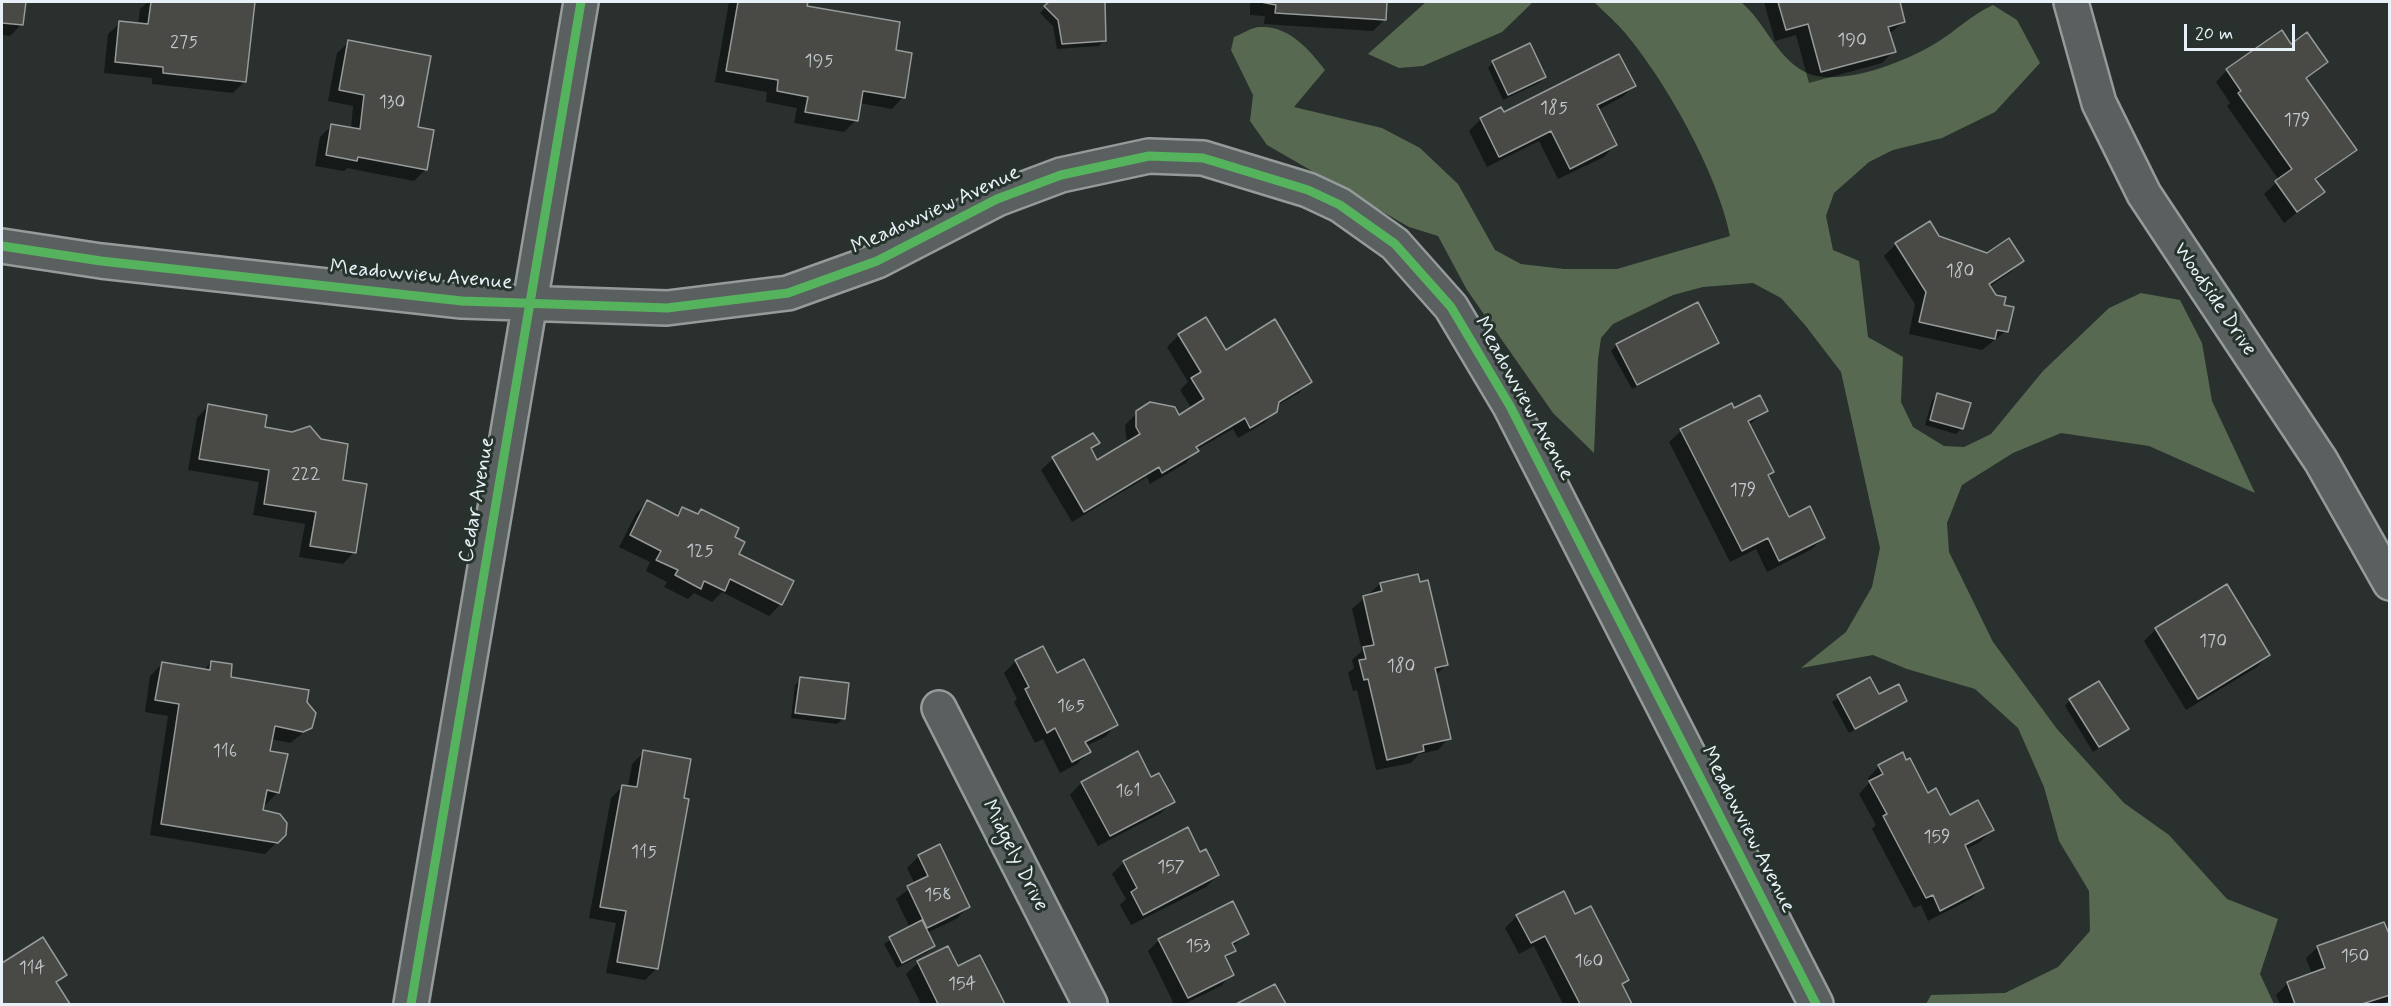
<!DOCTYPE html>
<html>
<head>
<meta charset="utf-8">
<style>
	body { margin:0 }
	#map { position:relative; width:2391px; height:1006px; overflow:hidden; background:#29302d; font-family:Mynerve,sans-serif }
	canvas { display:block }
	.frame { position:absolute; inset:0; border:3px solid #e8f1f8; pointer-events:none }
	.scale { position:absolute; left:2184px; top:24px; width:111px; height:27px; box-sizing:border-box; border:3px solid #e8f1f8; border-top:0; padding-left:8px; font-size:18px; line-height:21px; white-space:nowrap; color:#e8f1f8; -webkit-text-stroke:4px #26332d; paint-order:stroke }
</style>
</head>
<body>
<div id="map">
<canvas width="2391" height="1006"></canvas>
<div class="frame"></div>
<div class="scale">20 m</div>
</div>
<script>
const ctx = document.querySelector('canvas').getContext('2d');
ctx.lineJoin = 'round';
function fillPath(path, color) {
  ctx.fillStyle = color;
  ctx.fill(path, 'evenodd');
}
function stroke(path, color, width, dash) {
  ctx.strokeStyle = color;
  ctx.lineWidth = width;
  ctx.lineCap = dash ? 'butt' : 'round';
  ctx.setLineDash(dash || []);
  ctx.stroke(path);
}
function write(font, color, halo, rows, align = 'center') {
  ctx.font = font + ' Mynerve,sans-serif';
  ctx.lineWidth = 6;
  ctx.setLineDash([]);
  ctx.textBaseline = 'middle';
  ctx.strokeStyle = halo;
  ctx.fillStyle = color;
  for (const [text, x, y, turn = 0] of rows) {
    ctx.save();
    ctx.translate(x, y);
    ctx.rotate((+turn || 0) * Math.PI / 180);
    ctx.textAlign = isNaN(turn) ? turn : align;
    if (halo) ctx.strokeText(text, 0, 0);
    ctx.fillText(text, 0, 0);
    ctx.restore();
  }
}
fillPath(new Path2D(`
	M1426,2h107l-31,30 -79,34 -24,2 -31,-14z
	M1594,2h147c24,20 35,55 64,70 33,17 102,-11 131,-29 20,-12 35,-28 57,-38l24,15 23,43 -45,49 -53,26 -49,12 -24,12 -35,31 -8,23 7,34 26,11 9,76 35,20 -2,45 12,25 31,19 20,1 27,-13 52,-63 66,-63 32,-15 39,7 22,43 10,58 43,92 -106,-47 -88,-13 -48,20 -51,32 -15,38 2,29 44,90 64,87 67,74 45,32 58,64 51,20 -18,55 14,30h-348l5,-9 74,-2 53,-26 32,-36 -1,-40 -30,-50 -15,-54 -26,-59 -43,-39 -68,-20 -34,-14 -72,13 45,-36 26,-45 8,-39 -39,-176 -36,-47 -24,-27 -28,-15 -50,4 -30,8 -60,29 -12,14 -3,21 -4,94 -41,-40 -86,-123 -29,-54 -29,-9 -142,-82 -17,-24 3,-26 -22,-45 3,-13c8,-3 18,-10 26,-10 28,-2 49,22 65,43l-31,37 88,21 38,20 38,36 37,66 26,14 43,5h53l113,-33c-12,-62 -64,-154 -104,-202 -10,-12 -22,-22 -32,-32z`), '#576a51');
fillPath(new Path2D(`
	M2,2h22l-2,22 -12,12 -8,-1z
	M148,2h105l-8,79 -12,12 -81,-9v-6l-48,-5 4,-39 12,-11 18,2 2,-16z
	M729,2h77l-1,5 89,44 9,46 -11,12 -33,-6 -3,17 -12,12 -50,-9 3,-15 -31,-6 1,-10 -52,-10z
	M1051,2h52l1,38 -5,6 -42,3 -4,-23 -13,-13z
	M1250,2h135v17l-12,12 -109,-7 1,-8 -15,-1z
	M1764,2h134l6,20 -15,12 5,17 -12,12 -73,20 -13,-48 -21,6z
	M349,42l67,86 9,42 -11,11 -67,-13 -3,3 -29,-5 5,-29 12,-12 19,4 2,-23 -25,-5 9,-48z
	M2291,46l35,15 -21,19 50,70 -40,31 8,11 -39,31 -20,-29 15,-14 -52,-74 3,-3 -14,-21 11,-12z
	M1493,62l52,15 -6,6 -36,17 -15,-32z
	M1634,86l-12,11 -24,13 17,35 -11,12 -46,22 -19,-38 -52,26 -18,-36 12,-12z
	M1938,237l49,17 35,7 -11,11 -22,15 13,19 4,25 -24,19 -73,-16 6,-30 -31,-48 12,-12z
	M1179,335l131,46 -11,12 -23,13v5l-12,12 -26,15 -5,-9 -37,21 -10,13 -36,21 -3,-7 -75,45 -31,-52 12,-11 40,-24 5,8 -8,7 6,12 31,-18 -2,-19 12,-12 42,4 13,-8 -12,-19 8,-8 -21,-35z
	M1717,342l-6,6 -79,41 -21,-38 6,-6z
	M1938,395l24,33 -6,6 -31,-9 7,-25z
	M1731,405l2,5 33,1 -17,14 23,46 -5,6 22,42 34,19 -11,11 -45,23 -11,-23 -26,13 -61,-120 12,-11z
	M208,406l133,75 13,71 -11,12 -44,-7 6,-33 -52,-9 6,-33 -71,-12 9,-52z
	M647,502l28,14 8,-8 13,7 5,-5 33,27 3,18 44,49 -12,12 -47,-24 -10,10 -18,-9 -6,6 -24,-12 3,-5 -21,-11 4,-9 -31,-15 17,-33z
	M1380,584l66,81 -11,11 14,62 -11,12 -19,4 -8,9 -35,7 -19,-80 -4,1 -5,-18 6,-5 -2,-8 10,-9 -10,-42z
	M2156,629l112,26 -11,12 -71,43 -42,-69z
	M1042,648l14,27 60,50 -11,12 -19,9 3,6 -12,12 -17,9 -17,-34 -8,4 -21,-41 3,-3 -13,-26 11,-11z
	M211,662l18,17 76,24 6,24 -21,16 -19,-4 -3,13 10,40 -12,12 -3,-1 -2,8 24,23 -20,20 -115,-19 18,-119 -23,-4 5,-36 12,-12 41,7z
	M801,679l42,40 -6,5 -46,-6 4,-33z
	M1870,679l9,17 27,5 -57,32 -17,-31z
	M2070,700l57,29 -34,23 -28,-46z
	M644,752l13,216 -12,12 -39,-7 10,-50 -27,-5 22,-120 12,-12 5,1 4,-23z
	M1137,753l13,26 23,22 -12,12 -63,33 -28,-51 11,-12z
	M1879,766l48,29 22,22 43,13 -12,12 -14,7 16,38 -11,12 -43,22 -7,-16 -7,3 -42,-79 4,-4 -17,-31 11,-12 -2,-4z
	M1200,854l18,21 -12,12 -75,38 -11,-20 6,-6 -14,-25 12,-12z
	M919,856l49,51 -12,12 -29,14 7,13 -6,6 -31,16 -13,-24 26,-16 -14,-29 19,-15 -8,-16z
	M1517,916h58l52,64 -6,6 9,18h-67l-29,-58 -15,8 -14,-26z
	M1247,934l-15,13 2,4 -9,9 7,14 -11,12 -37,18h-10l-26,-53 11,-11z
	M42,939l23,36 -9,10 12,19h-66v-39z
	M2390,941v60l-10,3h-100l-4,-9 12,-12 24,-9 -6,-16 12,-11z
	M947,948l10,20 22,-11 24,47h-82l-15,-30 12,-11z
	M1275,986l9,18h-45z`), '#0007');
const building = new Path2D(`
	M2,2h24l-3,23 -21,-2z
	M151,2h104l-9,80 -83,-9v-6l-48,-5 4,-41 29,3z
	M738,2h70l-1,4 93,16 -4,28 16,3 -7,45 -42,-7 -5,30 -53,-9 3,-15 -31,-6 1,-11 -52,-9z
	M1049,2h56l1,39 -44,3 -4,-24 -14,-14z
	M1261,2h126l-1,18 -111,-7 1,-8z
	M1778,2h122l5,20 -17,5 8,25 -75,20 -13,-48 -22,6z
	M2282,30l9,14 16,-12 21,30 -22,16 51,72 -42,29 10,13 -28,20 -22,-31 17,-12 -54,-76 3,-2 -15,-22z
	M348,40l83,16 -13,71 16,3 -7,40 -69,-13 -1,4 -31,-6 5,-31 29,5 4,-34 -25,-5z
	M1530,43l16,34 -38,18 -16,-34z
	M1619,54l17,32 -39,19 20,40 -47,24 -19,-38 -52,26 -19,-39 21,-11 3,5z
	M1930,221l9,15 48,17 22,-15 15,23 -35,23 7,11 10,2 -2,8 10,2 -6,25 -11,-2 -2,9 -76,-17 7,-30 -31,-49z
	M1698,302l21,41 -82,42 -21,-41z
	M1206,317l20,33 49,-31 37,63 -33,20 -2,10 -27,16 -5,-10 -49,29 3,4 -37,22 -3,-6 -75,45 -32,-55 41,-24 7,10 -9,5 6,12 43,-26 -4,-7v-16l14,-9 25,5 4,8 25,-16 -13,-21 10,-6 -23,-38z
	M1937,393l34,10 -8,26 -33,-9z
	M1760,395l8,16 -20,10 26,51 -6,3 21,42 21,-11 15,32 -46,23 -11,-23 -26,13 -62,-122 52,-26 2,5z
	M208,404l59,11 -2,12 27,5 18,-6 11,13 27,5 -5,36 24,4 -11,69 -46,-7 6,-34 -52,-8 5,-34 -70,-11z
	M647,500l31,16 4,-9 16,7 3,-5 38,19 -4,9 10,5 -6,12 55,27 -12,24 -52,-26 -5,12 -21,-10 -3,8 -26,-14 3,-5 -22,-10 5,-9 -31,-16z
	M1418,574l2,8 8,-2 20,85 -13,3 16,71 -28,6 1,6 -37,9 -19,-81 -4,1 -5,-20 7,-1 -3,-12 11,-2 -11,-49 19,-5 -2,-8z
	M2227,584l43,71 -72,44 -43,-71z
	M1043,646l14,27 27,-14 34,66 -33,17 6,10 -19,10 -17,-34 -8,5 -22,-44 4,-2 -14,-27z
	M211,661l21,3 -1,13 78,13 -2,12 9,11 -4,15 -9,4 -28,-6 -5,25 18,3 -9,39 -12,-3 -4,20 17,4 7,9 -1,12 -8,8 -117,-19 18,-120 -24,-4 7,-38 48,8z
	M800,677l49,6 -4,36 -50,-6z
	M1870,677l9,17 20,-10 8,17 -52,28 -18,-34z
	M2099,681l30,48 -30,18 -30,-48z
	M643,750l48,9 -7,39 5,1 -31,170 -41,-7 9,-51 -26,-4 22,-122 15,2z
	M1138,751l13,26 8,-4 16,29 -65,34 -29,-54z
	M1903,752l3,8 4,-2 18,35 8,-5 14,27 28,-15 16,30 -29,15 19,43 -44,23 -7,-16 -7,3 -43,-82 4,-2 -18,-33 14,-7 -5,-9z
	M1188,827l12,25 6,-3 13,26 -76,40 -12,-23 6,-4 -14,-27z
	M940,844l30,63 -43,21 -20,-42 21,-10 -10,-21z
	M1564,891l11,23 16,-8 38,74 -7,4 10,20h-52l-35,-68 -14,7 -15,-28z
	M1233,901l16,33 -17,9 4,8 -11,5 9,19 -46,23 -30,-59z
	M922,920l13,26 -33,17 -13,-26z
	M2384,922l6,14v59l-28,9h-67l-8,-22 38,-14 -8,-22z
	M43,937l24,38 -11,7 14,22h-68v-41z
	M948,946l10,20 22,-11 25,49h-67l-21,-43z
	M1275,984l11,20h-50z`);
fillPath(building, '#494a46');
stroke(building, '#959a9a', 1.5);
const minor = new Path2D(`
	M2071,2l28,101 45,91 177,267 69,122
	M2,246l99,15 361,40 205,7 121,-15 89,-32 120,-62 64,-24 88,-19 54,2 105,32 32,15 55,39 56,63 59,99 306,598
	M939,708l151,296
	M411,1004l170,-1002`);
stroke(minor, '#959a9a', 38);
stroke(minor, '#5a6060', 33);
stroke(new Path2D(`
	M2,246l99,15 361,40 205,7 121,-15 89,-32 120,-62 64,-24 88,-19 54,2 105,32 32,15 55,39 56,63 59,99 306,598
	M411,1004l170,-1002`), '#56b35d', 9);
write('18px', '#c0c7cc', null, [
	["190",1852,41],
	["275",184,43],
	["195",819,62],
	["130",392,103],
	["185",1554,109],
	["179",2297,121],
	["180",1960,272],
	["222",306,475],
	["179",1743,491],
	["125",700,552],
	["170",2213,642],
	["180",1401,667],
	["165",1071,707],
	["116",225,752],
	["161",1128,792],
	["159",1937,838],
	["115",644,853],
	["157",1171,868],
	["158",938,896],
	["153",1198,947],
	["150",2355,957],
	["160",1589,962],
	["114",32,969],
	["154",962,985]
]);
write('21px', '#e8f1f8', '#26332d', [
	["Meadowview Avenue",936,211,-25],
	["Meadowview Avenue",421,276,5],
	["Woodside Drive",2214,300,56],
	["Meadowview Avenue",1523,399,61],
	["Cedar Avenue",478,500,-80],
	["Meadowview Avenue",1747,830,63],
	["Midgely Drive",1014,856,63]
]);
</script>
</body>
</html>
